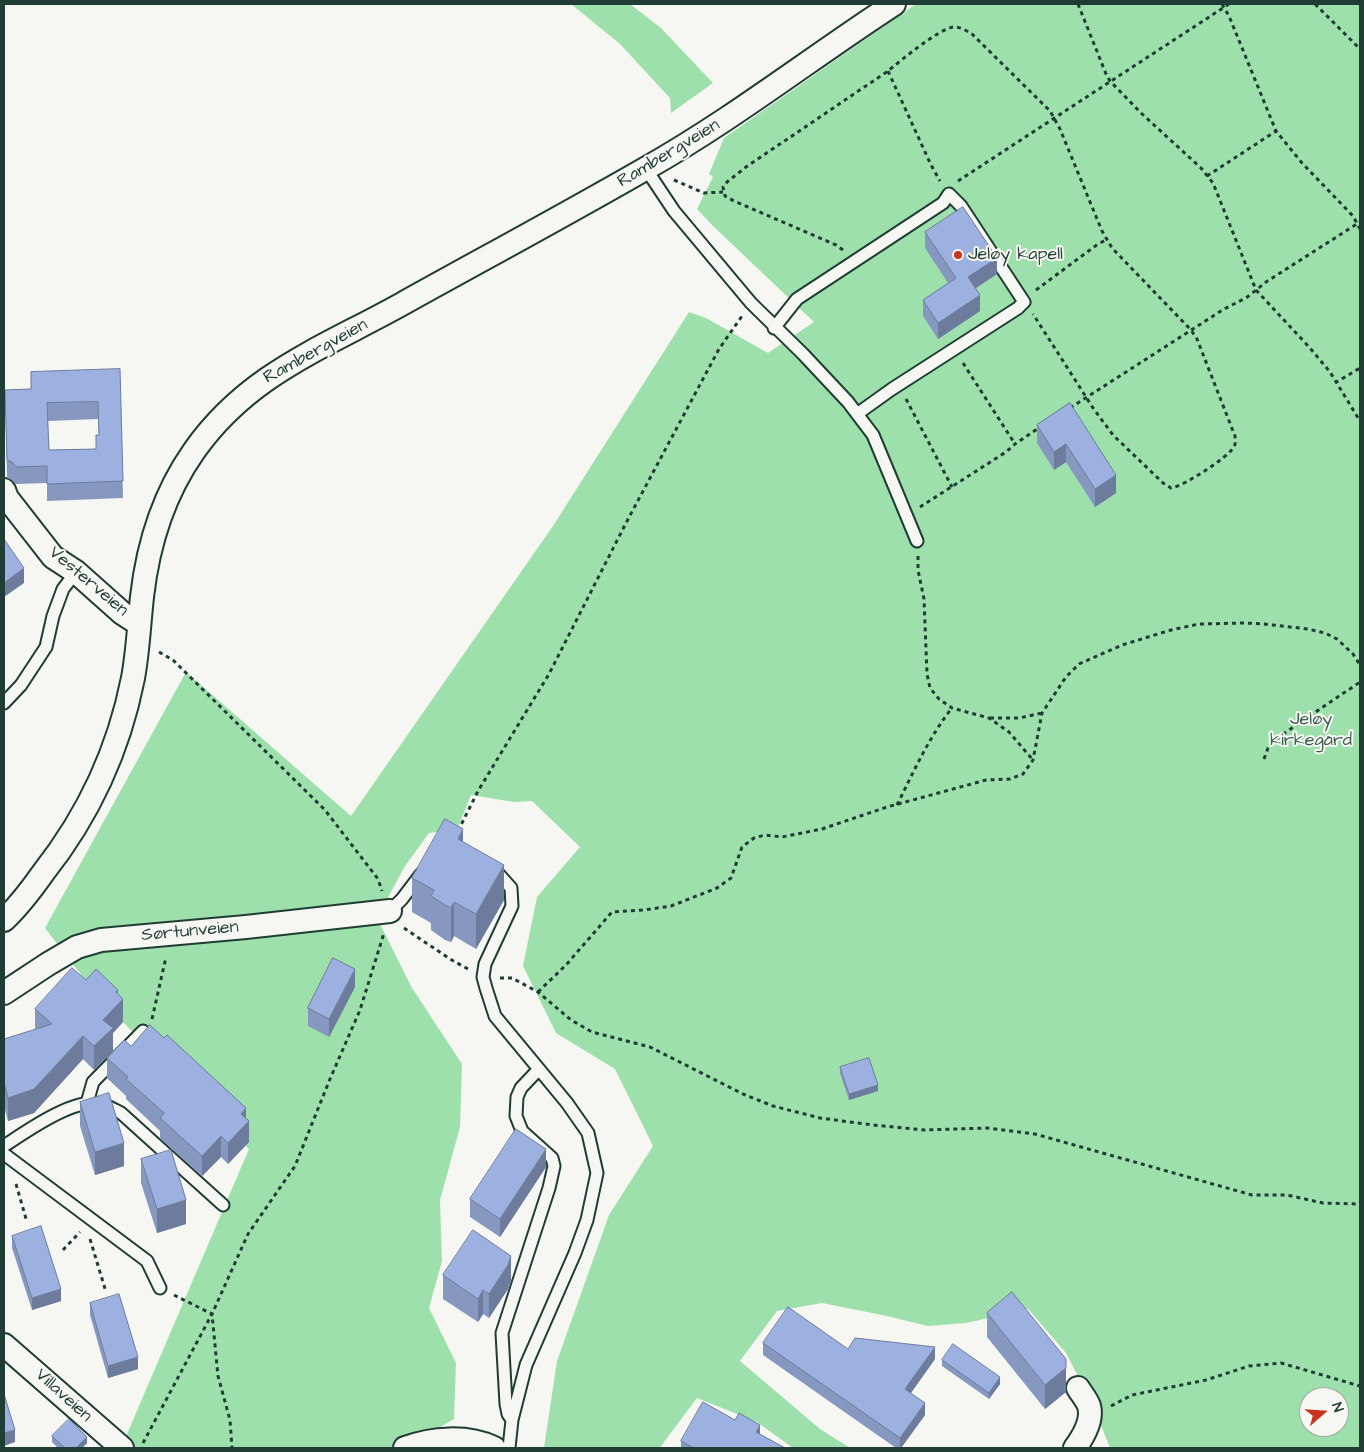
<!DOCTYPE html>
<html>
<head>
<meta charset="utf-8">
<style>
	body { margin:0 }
	#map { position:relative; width:1364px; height:1452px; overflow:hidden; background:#f6f6f2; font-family:"Architects Daughter",sans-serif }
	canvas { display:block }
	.frame { position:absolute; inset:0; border:5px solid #1f3d34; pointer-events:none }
	.north { position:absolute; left:1299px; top:1387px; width:50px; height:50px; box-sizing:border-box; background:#f6f6f2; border:1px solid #a0aca6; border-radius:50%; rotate:71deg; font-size:14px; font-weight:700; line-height:20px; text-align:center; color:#1f3d34 }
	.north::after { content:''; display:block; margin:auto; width:18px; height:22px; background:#c8321e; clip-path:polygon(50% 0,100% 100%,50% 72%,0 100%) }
</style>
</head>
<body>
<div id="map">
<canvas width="1364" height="1452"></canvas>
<div class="frame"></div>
<div class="north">N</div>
</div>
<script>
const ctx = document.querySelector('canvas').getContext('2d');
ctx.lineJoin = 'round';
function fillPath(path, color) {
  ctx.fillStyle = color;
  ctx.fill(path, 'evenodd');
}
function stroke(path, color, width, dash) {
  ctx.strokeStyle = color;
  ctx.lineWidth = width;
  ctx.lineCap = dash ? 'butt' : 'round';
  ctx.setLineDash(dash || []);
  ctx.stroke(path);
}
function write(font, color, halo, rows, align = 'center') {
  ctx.font = font + ' "Architects Daughter",sans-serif';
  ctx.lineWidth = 4;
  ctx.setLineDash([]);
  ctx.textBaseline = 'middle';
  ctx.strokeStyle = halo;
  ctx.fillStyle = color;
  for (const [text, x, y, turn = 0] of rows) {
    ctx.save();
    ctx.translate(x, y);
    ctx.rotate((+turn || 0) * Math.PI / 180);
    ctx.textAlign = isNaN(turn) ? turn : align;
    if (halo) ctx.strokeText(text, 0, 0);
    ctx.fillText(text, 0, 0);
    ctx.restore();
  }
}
fillPath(new Path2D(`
	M571,4h59l31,24 52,55 -42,30 -1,-15 -50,-54z
	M916,4h444v1444h-250l-18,-45 -26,-50 -38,-44 -62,14 -38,3 -41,-10 -65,-13 -45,8 -37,50 80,68 30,19h-57l-36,-26 -60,-24 -36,48 1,2h-118l13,-87 52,-146 44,-69 -38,-77 -59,-36 -33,-67 14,-69 43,-50 -48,-46 -18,1 -43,-7 -14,35 -28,3 -24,33 -28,52 35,70 50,76 -2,63 -20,73 2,61 -13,47 27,55 -2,56 -24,14 -39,15h-270l128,-299 -150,-151 -54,-70 141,-256 165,144 202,-290 136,-214 17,6 62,35 46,-31 -102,-97 -15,-16 16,-32 -4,-3 15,-36zM1309,1397h30v30h-30z`), '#9ee0ab');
const service = new Path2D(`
	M646,169l28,42 77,92 52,51 45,48 25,33 44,106
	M774,328l23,-29 146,-96 6,-9 12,12 63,96 -6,6 -126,81 -35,25
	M4,703l17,-18 25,-38 7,-31 10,-27 13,-17
	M494,869l17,19 1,18 -27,58 -2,13 3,11 9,28 72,87 21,30 9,40 -10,47 -12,33 -49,112 -14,55 -3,28
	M390,911l12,-12 19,-25
	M87,1103l6,-21 50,-51
	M4,1146c21,-14 63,-43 88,-43 11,0 19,5 29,10l102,92
	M4,1154l143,107 13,27
	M512,1420l-4,-6 -2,-10 -4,-71 47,-145 5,-22 -2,-8 -30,-27 -6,-15 1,-19 4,-9 18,-19`);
const minor = new Path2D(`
	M4,490l3,8 46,59 23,15 46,41 17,11
	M4,920c15,-14 27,-30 39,-47 45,-57 76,-124 90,-195 5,-27 6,-54 9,-81 6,-53 21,-102 52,-146 54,-77 129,-103 208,-147 81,-45 163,-89 243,-135 87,-49 166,-111 249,-165
	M4,993l44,-29 29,-17 24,-7 145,-13 144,-16
	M4,1345l118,103
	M405,1448c27,-10 62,-13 89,0
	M1075,1448c8,-11 18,-28 14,-42 -2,-6 -8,-13 -11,-18`);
stroke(service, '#1f3d34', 15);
stroke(minor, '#1f3d34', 26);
stroke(new Path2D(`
	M1078,4l28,70 4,7 31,32 60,55 12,15 43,107 54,58 20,24 30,49
	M1222,4l7,12 47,115 26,32 51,53 7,13
	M1315,4l45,45
	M888,71l43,94 9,16
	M1207,176l69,-45
	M674,180l30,13 19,-1
	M958,181l271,-177
	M843,250l-7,-5 -102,-44 -9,-5 -2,-9 4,-5 19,-15 142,-96c12,-10 52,-43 66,-44 7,0 13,4 18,7l78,77 10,18 42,102 10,17 79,82 6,9 38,97c0,4 1,7 -1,11 -7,11 -50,39 -63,41l-8,-5 -50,-48 -20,-27 -60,-94
	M1036,290l62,-46 8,-4
	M963,363l52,81
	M1335,383l25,-15
	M906,399l46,88
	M1070,408l154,-99 22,-11 20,-16 94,-60
	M920,507l86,-55 9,-8 25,-17
	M918,556v14l6,29 3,75 3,14 9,11 13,9 37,10 20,14 24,28
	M159,652l14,8 152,150 53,69 4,12
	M990,718h29l23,-5
	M1264,759l4,-11 12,-12 80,-54
	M897,805c17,-34 32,-68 55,-97
	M458,831l20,-40 71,-117 77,-151 93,-174 23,-33
	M404,928l46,31 18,10
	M500,978h12l26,14 33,28 21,12 58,15 93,47 30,12 47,12 53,7 52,5 62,-2 48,6 217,61h35l36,8 37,1
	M538,992l28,-27 46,-53 32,-2 27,-4 46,-18 14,-10 11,-31 12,-9 11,-3 17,2 40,-8 65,-22 99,-27 24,-1 13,-5 10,-14 9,-47 24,-36 13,-13 43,-19 49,-15 28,-6 46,-1 19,1 44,5 17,4 12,6 16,15 7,11
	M152,1019l14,-62
	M16,1184l11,38
	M90,1239l16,53
	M63,1250l17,-18
	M174,1295l38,19 6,62 12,44 2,28
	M1111,1406l21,-11 74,-15 43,-14 32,-3 79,23
	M143,1443l69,-129 36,-80 47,-68 35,-87 30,-69 24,-77`), '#1f3d34', 3, [4, 4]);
stroke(service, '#f6f6f2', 11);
stroke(minor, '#f6f6f2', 22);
fillPath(new Path2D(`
	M925,232l72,42 -21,14 4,23 -42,28 -15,-23v-16l25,-17 -23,-35z
	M120,369l3,129 -76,3v-18l-31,1 -4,-4 -5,-2 -2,-88 26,-1v-17zM98,419l1,16h-3v14l-47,1 -1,-29z
	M1070,403l46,90 -21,14 -29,-45 -12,8 -17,-27v-18z
	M463,842l41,58 -28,49 -22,-13 -3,6 -6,-2 -14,-10v-7l-19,-11v-34z
	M86,980l32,14 5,28 -10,11v18l-19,19 -11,-11 -49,54 -26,8 -4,-15v-67l31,-9v-21z
	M355,987l-26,50 -21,-11v-18z
	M131,1046l115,72 3,24 -21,22 -7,-7 -19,19 -42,-38v-7l-34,-32v-3l-19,-18v-20z
	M840,1067l38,24 -29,9 -9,-27z
	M80,1102l44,64 -29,9 -15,-49z
	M141,1159l45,65 -29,9 -16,-50z
	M546,1167l-46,70 -30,-20v-18z
	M12,1236l49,65 -29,9 -20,-62z
	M443,1275l68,5 -3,9 -19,29 -6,-4 -5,8 -35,-23z
	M90,1303l48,66 -30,9 -18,-63z
	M987,1313l79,79 -21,17 -58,-72z
	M763,1343l85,6 87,10 -24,34 14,22 -24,33h-5l-133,-93z
	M942,1360l58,24 -11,15 -47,-33z
	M760,1434l25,14h-104v-7z
	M52,1436l35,7 -5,5h-24l-6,-6z`), '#8698c0');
fillPath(new Path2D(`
	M997,258v16l-29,19v-16z
	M980,295v16l-42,28v-16z
	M1066,444v18l-12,8v-18z
	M1116,475v18l-21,14v-18z
	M24,568v15l-20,14v-14z
	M463,829v35l-5,-25z
	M504,865v35l-28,49v-35z
	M454,902v34l-3,6v-34z
	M355,969v18l-26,50v-18z
	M118,990v14l5,-5v23l-10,11v18l-19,19v-24l9,-26 13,-28z
	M83,1036v23l-49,54 -26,8v-23z
	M878,1085v6l-29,9v-6z
	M246,1108v16l3,-3v21l-21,22v-21l13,-29z
	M221,1136v21l-19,19v-20z
	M124,1143v23l-29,9v-23z
	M546,1149v18l-46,70v-18z
	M186,1200v24l-29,9v-24z
	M511,1256v24l-3,9 -19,29v-24z
	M61,1289v12l-29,9v-12z
	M483,1290v24l-5,8v-23z
	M935,1347v12l-30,42v-12z
	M138,1357v12l-30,9v-12z
	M1066,1359v33l-21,17v-24z
	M1000,1377v7l-11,15v-6z
	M925,1403v12l-24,33h-1v-10z
	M760,1425v18l-4,-11z
	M15,1430v12l-11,4v-13z
	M87,1437v6l-5,5h-6z`), '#6d7c9c');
const building = new Path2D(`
	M963,207l34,51 -29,19 12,18 -42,28 -15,-23 33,-22 -31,-46z
	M120,369l3,112 -76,3v-18l-31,1 -4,-5 -5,-2 -2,-70 26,-1v-17zM98,402l1,33h-3v14l-47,1 -2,-47z
	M1070,403l46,72 -21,14 -29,-45 -12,8 -17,-27z
	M4,539l20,29 -20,15z
	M445,819l18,10 -5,10 46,26 -28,49 -22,-12 -3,6 -6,-3 -14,-9 3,-6 -22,-12z
	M333,958l22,11 -26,50 -21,-11z
	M72,968l14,12 10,-11 22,21 -2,2 7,7 -20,21 10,8 -19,18 -11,-10 -49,53 -26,9 -4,-15v-44l48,-15 -17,-15z
	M150,1025l14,13 3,-3 79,73 -5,6 8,7 -21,22 -7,-7 -19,20 -42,-38 4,-5 -38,-34 2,-2 -21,-19 17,-18 7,6z
	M869,1058l9,27 -29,9 -9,-27z
	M109,1093l15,50 -29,9 -15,-50z
	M516,1129l30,20 -46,70 -30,-20z
	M171,1150l15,50 -29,9 -16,-50z
	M41,1226l20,63 -29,9 -20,-62z
	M473,1230l38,26 -3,9 -19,29 -6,-4 -5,9 -35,-24z
	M1012,1292l54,67v9l-21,17 -58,-72z
	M119,1294l19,63 -30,9 -18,-63z
	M788,1307l60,42 7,-11 80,9 -30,42 20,14 -25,35 -137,-95z
	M953,1344l47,33 -11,16 -47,-33z
	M4,1394l11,36 -11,3z
	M703,1402l32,18 4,-7 21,12 -4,7 29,16h-91l-13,-7z
	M69,1419l18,18 -11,11h-11l-13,-12z`);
fillPath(building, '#9cb1df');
stroke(building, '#6d7c9c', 1);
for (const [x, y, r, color] of [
	[958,255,5,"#c8321e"]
]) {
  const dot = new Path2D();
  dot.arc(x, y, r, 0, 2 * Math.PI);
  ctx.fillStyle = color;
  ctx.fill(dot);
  stroke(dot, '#f6f6f2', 2);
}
write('18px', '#1f3d34', '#f6f6f2', [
	["Rambergveien",669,154,-31],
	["Rambergveien",316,352,-29],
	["Vesterveien",88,582,40],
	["Sørtunveien",190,932,-5],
	["Villaveien",63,1396,42]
]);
write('18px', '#1f3d34', '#f6f6f2', [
	["Jeløy kapell",968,255]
], 'left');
write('18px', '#385e4c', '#f6f6f2', [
	["Jeløy",1311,720],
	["kirkegård",1311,741]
]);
</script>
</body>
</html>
